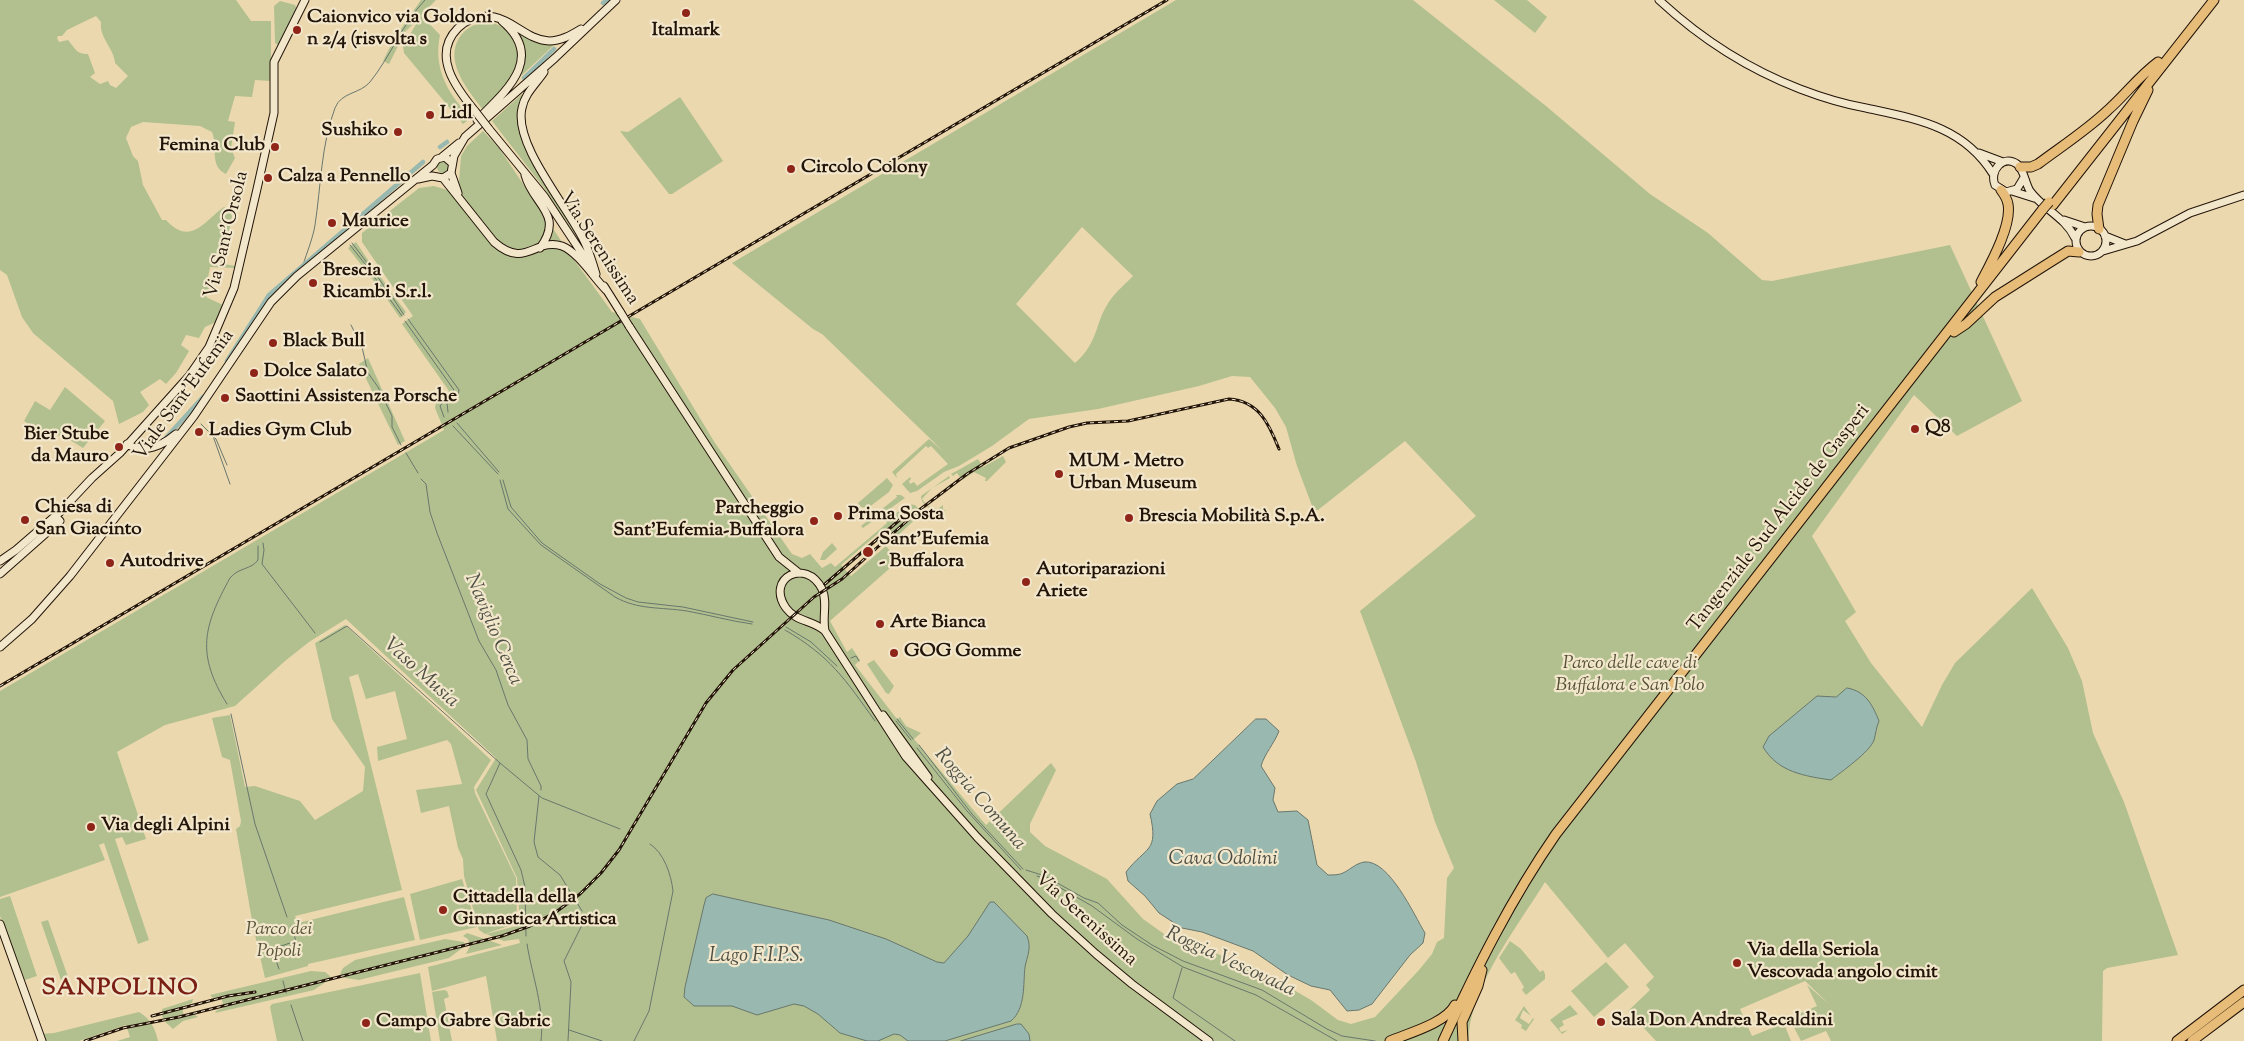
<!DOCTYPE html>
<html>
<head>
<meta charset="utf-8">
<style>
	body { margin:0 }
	canvas { display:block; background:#ebd8af }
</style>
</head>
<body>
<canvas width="2244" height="1041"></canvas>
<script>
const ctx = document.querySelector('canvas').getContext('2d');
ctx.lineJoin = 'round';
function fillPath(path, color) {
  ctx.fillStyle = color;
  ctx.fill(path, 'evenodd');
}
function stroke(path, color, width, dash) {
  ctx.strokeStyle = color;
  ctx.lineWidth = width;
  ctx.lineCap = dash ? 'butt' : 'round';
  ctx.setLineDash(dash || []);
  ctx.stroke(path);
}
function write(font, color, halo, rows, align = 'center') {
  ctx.font = font + ' "Sorts Mill Goudy",serif';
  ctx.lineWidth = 4.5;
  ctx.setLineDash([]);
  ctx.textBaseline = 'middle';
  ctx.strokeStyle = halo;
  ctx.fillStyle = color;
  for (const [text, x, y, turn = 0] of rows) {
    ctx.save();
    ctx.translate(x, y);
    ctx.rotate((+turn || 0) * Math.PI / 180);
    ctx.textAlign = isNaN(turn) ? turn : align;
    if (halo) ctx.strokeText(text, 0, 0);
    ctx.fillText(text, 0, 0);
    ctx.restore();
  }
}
fillPath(new Path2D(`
	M0,0h236l15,21h20v60l-16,-1 -3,17 -17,-1 -7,25 7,1 -4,26 4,10 -9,16c-17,-8 -8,-27 -14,-42l-12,-6 -57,-4 -12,5 -5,11 7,18 5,5 5,24 19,35h4c25,27 38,1 58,-13l4,2 4,7 -9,48 13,2v2l-26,-1 -3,16 3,2 -4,12 19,9 -9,16 -11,5 -6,11 -13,-3 -5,10 8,6 -13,22 -10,11 -6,-5 -20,13 9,13 -6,7 -24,12 -6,-23 -80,-68 -11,-16 -15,-42 -7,-5zM96,16l5,6c-2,16 13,26 14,41l13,13 -12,12 -6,-3 -2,-4 -8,3 -10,-7 5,-4 -7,-19c-12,0 -12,-5 -20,-14l-9,2 -2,-4 1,-2h4l5,-6z
	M421,0h15l-15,15 19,20c-7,34 8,59 31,83l-8,6 -59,-71 -1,-7 18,-30 -16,16 -16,32 -6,-3 11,-22z
	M1176,0h237l133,106 104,88 58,39 54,47 10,1 178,-36 72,156 -65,35 -43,-41 -102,141 44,76 -11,9 26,42 51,64 20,-42 13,-22 77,-75 36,60 14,33 11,52 31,69 54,153 -71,13 -4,3 -1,70h-271l-5,-10 -25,10 -12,-23 28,-12 -10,-21 23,20 -25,-24 -65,28 12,27 28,-11 1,3 4,-2 6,15h-135l-28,-30 22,-21 -4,-5 8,-8 -29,-34 -17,15 -63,-76c-27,44 -77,107 -76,159h-972l-11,-65 -54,15 -4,-24 92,-24 -1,-4 -15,2 -18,-7 34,-9 -3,-47 -41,-88 20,-32 -150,-139 -37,23 -24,19 -50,45 -70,19 -48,27 29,87 -20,6 -4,-8 -7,2 34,101 -11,4 -34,-101 -5,2 6,15 -105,37v-206l444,-261 -9,-22 1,-6 13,-11 -47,-67 11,-8 -51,-74v-9l57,-45 15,-2 13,4 12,-9 2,-25 6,-10 16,-15 16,17 73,109 40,55 28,7 75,124 77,111 10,4 8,-4 12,14 9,-5 4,4 52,-44 -1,-2 22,-17 7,1 7,8 -31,29 -10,-11 -40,34 10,11 35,-30 12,15 -68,60 17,31 5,-4 8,12 -5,5 42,54 3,-2 6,9 15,7 -7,6 72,86 65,-62 5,7 -26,54v8l15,14 62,33 36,40 24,17 87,31 57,33 27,20 13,4 24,-7 44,-47 13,-16 5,-12 7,-4 3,-60 7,-10 -19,-46 -19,-60 -56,-151 116,-95 -71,-75 -87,69 -4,1 -17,-45 -11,-39 -11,-19 -25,-31 -18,-1 -33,10 -101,23 -69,10 -37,27 -33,20 -15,6 -27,19 -7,2 -8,-9 8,-7 1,2 -2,2 1,3 4,-2 3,4 31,-22 -17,-18 -3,2 -2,-2 -30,28 1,4 -5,-6 37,-33 14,12 -121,-117 -9,-5 -81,-66zM1082,227l51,49c-7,7 -16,15 -22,23 -17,23 -11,42 -36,64l-59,-59z
	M1494,0h33l20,17 -12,16z
	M280,1l15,4 2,5 -16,33 -3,2 -3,-2 -1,-37z
	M485,22c12,1 23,5 28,17 14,29 -11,51 -30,71 -14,-19 -39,-47 -24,-72 7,-10 15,-14 26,-16z
	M514,29l23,13 17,3 -33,31c6,-18 4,-31 -7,-47z
	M522,94l-3,33 4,15 57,100 -36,-54 -52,-67z
	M680,97l43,64 -51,33h-3l-49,-63 8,1z
	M437 167a6 6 0 1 1 12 0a6 6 0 1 1-12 0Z
	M356,242l16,24 -6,5 -18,-23z
	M377,272l11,15 -6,5 -12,-16z
	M390,291l16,21 -6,6 -16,-23z
	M368,358l37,83 -7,4 -39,-81z
	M65,387l40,34 -22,27 -18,-11 -25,-6 -16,-10 11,-20 15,9z
	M1003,456l3,6 -19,19h-2l1,-3 -12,-6 -12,8 -5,-7 -4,3 -2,-2 27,-15 5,8z
	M949,476l1,2 -18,10 -10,11 5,7 11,3 5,-4v4l3,2c-9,2 -25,-4 -25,-15z
	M887,478l6,7 -4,7 -21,16 -7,-1 -3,-4z
	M896,495h5l4,3 -42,30 -2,-2 36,-29z
	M832,543l5,6 -12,11h-5l3,-8z
	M345,625l146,135 -17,27 1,6 41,85 1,45 -32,11 -6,-4 -15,-54 -1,-17 -5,-11 -9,-42 -28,7 -5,-23 46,-6 -11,-40 -4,-4 -69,21 -1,-14 30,-8 -12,-48 -29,8 -8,-25 -9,3 53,213 -107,26 3,7 106,-26 11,43 -107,24v2l-43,12 -12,-52 -17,-97 4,-3 1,-5 -11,-61 -8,-3 -10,-39 18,-3 15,72 10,-1 45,15 15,19 48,-29 2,-24 -33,-48 -17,-76z
	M874,660l20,26 -5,8 -3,-1 -19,-29z
	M462,879l15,48 -57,13 -10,-46z
	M10,896l27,80 -12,4 -25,-64v-17z
	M48,920l20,57 -7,3 -20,-58z
	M467,933l35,12 -36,9 4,-8 -2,-7 -5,-3z
	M445,939l19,3 1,4 -16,12 -90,22 -14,-2 -5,-4 3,-6 12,-8z
	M1510,941l11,8 19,23 3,-2 2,4v5l-19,16 -4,-5 2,-3 -9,-15 -4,2 -12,-16z
	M1606,962l23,25 -35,30 -23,-26z
	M311,971l14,1 5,4v3l-16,11 -99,23 2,-3 7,-2 -3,-12 -8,2 -3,-3z
	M420,973l11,68h-154l-7,-34 2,-3z
	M444,990l3,1 2,6 -5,2 8,42h-12l-8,-49z
	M193,999l-1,4 -10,3 2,11 11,-2 3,2 -15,4 -10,8c-7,-7 -12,-8 -11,-20z
	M1570,1005l8,9 -16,7 2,4 -5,3 2,4 7,-2 -6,4 -12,-14z
	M1524,1006l7,10 -8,-6 -3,8 9,6 4,-6 1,1 -8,12 -5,-3 1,-3 -7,-5z
	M139,1012c12,7 16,16 19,29h-41l13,-4 -4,-12 -47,16h-37l-2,-7 14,-1z`), '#b2c08f');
const water = new Path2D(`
	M1847,688c19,3 26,18 32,33 -3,7 -3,12 -5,19 -4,12 -33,32 -43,40 -27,-4 -53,-8 -68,-33l6,-11 48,-40 19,1z
	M1256,719h10l13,12c-5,13 -14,22 -18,35l14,22 -2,12 5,12 19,-1 11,9 9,45 11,10c5,0 11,0 15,-2 8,-4 12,-9 21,-11 25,-3 50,53 61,71l-2,10 -13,12 -38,49 -13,6 -12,1 -17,-21 -19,-4 -23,-11 -35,-24 -51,-19 -20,-4 -23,-15 -14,-17 -17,-15 -2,-9c20,-26 33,-19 24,-58l7,-13 20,-17 16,-5z
	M713,894l116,26 57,19 51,23 7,1 24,-27 22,-34h4l33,34c5,12 0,20 -2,31 -2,17 1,41 -14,54l-66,20h-37l-8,-6 -6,-1 -16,7h-11l-27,-8 -22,-19 -14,-8 -10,-2 -37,11 -25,-9h-38l-10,-9 1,-10 19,-82 2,-7z
	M1017,1024h4l8,10 1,7h-69z`);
fillPath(water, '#99b9b0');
stroke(water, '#69776d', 1);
stroke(new Path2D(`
	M352,243l19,25
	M350,245l19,24
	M303,265c4,-13 10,-27 12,-40 6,-39 6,-80 20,-117 6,-16 25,-14 35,-26 21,-26 32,-58 55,-82
	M375,273l11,16
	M373,275l11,16
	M389,292l15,23
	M386,294l16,22
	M408,319l51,71 -1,6 -11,7 1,9
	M405,321l49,69 -14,16 4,11
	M351,325l11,22 6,26 10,14 14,29v11l9,18
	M457,423l42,49
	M201,424l15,15 11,26
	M453,426l45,48
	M213,436l17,48
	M406,453l12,20
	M421,479l5,5 4,28 7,21 42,108 17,29 12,35 19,35 1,19 13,27v4
	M500,480l8,29 33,36 74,52c23,13 46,10 72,14 22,4 43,10 65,13
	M503,480l8,27 31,36 58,41 26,14 12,4 45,5 70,15
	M263,543l1,7 -2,14 53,69
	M786,627l25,15 26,24
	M785,630c45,26 60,49 90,91
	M320,642l27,-16 153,137 -14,31 35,76 4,17 1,49
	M851,658l5,-2 3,5
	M227,704c-31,-50 -24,-77 3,-126 9,-11 21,-8 28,-18v-14
	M231,714l24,110 32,93
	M897,719l16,20
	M896,721l15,19
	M919,745l53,69 51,55
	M917,748l50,63 54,59
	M500,763l42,35 78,31
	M539,796l-5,46 4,15 22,18 22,36
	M1026,870l19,6 39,22 14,5 24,22 30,20 31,16 79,29 65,39 15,7 33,5
	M1037,876l8,3 47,27 45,33 46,28 73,28 81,46
	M527,944c5,32 18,65 14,97
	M1182,968l-9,30 62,43
	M279,969l-4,-12 3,-10 18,-6 -5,-15
	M283,981l3,12
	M291,1005l12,36
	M569,1030l33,11
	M568,1041l3,-59 -7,-21 18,-36
	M634,1041l15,-30 24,-120c-2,-17 -9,-38 -23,-47`), '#69776d', 1);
stroke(new Path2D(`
	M603,3l4,-3
	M524,78l30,-29
	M440,147l7,-5
	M355,221l68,-59
	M227,361l42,-66 80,-69
	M164,440l39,-43`), '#99b9b0', 4.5);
const secondary = new Path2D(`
	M1659,0c41,38 89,69 141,89 21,8 43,15 66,19 50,11 97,18 127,66
	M544,72c-8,12 -19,21 -22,36 -9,38 49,102 64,137 4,9 7,19 10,29
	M475,111c-19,-23 -44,-56 -17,-83 10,-10 23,-13 36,-11 20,4 34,23 55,24 12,0 22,-6 32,-12
	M477,120c29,-29 69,-62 25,-99
	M489,129l55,67 47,71
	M1979,153l24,9
	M442,157l17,-14
	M451,173l7,20
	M525,175c8,30 40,39 15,73
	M443,178l8,-5 3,-17 11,-19 90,-79 61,-58
	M418,179l14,-3 11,2 51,64c32,28 41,-5 68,4 16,6 32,32 44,44
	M2023,179l-6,10 -11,3 -11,-7c-6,-14 8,-31 22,-21 7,5 8,19 13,27 14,19 35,26 45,47
	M2012,191l22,7
	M2064,220l21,7
	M2076 241a15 15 0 1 1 30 0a15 15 0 1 1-30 0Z
	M2105,236l20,8
	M2103,251l34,-10 53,-28 54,-18
	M604,286l17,27
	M629,326l150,231 20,16
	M127,444c17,11 36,1 49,-10
	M0,561l16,-11 44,-38 32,-34 28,-25 69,-77 20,-29 25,-59 23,-99 17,-76v-51l31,-62
	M0,574l60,-53 -5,-5
	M825,631c-3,-15 3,-28 -3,-42 -16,-32 -57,-11 -36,19 10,14 27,12 39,23l81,126 71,80 75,77 44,40 36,30 77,57
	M0,647l32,-28 38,-43 124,-160 77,-114 26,-26 136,-111 4,-6 8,-2 7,6
	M883,715l45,62
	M0,924l42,117`);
const highway = new Path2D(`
	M2020,167h11l7,-3c24,-18 49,-34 70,-54 18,-16 31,-34 50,-48
	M2053,205l161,-205
	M2099,229l-2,-15 1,-9 35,-84 15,-31
	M1981,282c10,-19 31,-57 27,-78 -1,-6 -4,-10 -7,-14
	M1954,332l12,-8 29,-27 57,-36 16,-10 11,1
	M1390,1041c19,-8 56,-18 65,-36
	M1443,1041c33,-72 68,-142 113,-207l487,-625
	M1463,1041l-1,-19 16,-36 4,-16
	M2177,1041l67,-51
	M2192,1041l52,-39`);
stroke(secondary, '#221408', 9);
stroke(highway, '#221408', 11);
stroke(secondary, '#f2e6cb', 7);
stroke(highway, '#e6bc78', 9);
const rail = new Path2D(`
	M825,584l78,-67
	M0,686l1167,-686
	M152,1016l76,-20 27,-4
	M85,1041l38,-13 56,-11 323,-81 28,-10 26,-14 24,-18 21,-21 18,-23 87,-147 27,-33 81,-73 28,-18 76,-68 49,-37 42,-26 60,-21 18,-4 41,-2 101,-22c30,2 40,25 50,50`);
stroke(rail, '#221408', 3);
stroke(rail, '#f2e6cb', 1, [4]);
const secondaryBridge = new Path2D(`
	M475,111l14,18
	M621,313l8,13`);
const highwayBridge = new Path2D(`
	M2043,209l6,-7`);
stroke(secondaryBridge, '#221408', 9, []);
stroke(highwayBridge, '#221408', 11, []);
stroke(secondaryBridge, '#f2e6cb', 7);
stroke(highwayBridge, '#e6bc78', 9);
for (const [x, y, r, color] of [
	[686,13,5,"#8f2418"],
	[297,30,5,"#8f2418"],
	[430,115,5,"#8f2418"],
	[398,132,5,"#8f2418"],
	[275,147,5,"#8f2418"],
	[791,169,5,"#8f2418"],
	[268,178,5,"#8f2418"],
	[332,223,5,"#8f2418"],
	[313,283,5,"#8f2418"],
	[273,343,5,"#8f2418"],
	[254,373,5,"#8f2418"],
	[225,398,5,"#8f2418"],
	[1915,429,5,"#8f2418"],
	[199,432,5,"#8f2418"],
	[119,447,5,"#8f2418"],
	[1059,474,5,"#8f2418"],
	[838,516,5,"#8f2418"],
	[1129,518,5,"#8f2418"],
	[25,520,5,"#8f2418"],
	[814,521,5,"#8f2418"],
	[868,552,6,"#8f2418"],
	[110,563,5,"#8f2418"],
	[1026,582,5,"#8f2418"],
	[880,624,5,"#8f2418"],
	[894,653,5,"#8f2418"],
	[91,827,5,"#8f2418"],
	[443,910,5,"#8f2418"],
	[1737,963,5,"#8f2418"],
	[1601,1022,5,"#8f2418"],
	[366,1023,5,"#8f2418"]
]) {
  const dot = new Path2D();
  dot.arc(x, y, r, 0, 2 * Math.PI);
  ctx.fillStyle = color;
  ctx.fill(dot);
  stroke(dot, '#f2e6cb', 2);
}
write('bold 19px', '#221408', '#f2e6cb', [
	["Caionvico via Goldoni",307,19],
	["n 2/4 (risvolta s",307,41],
	["Italmark",686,32,"center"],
	["Lidl",440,115],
	["Sushiko",388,132,"right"],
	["Femina Club",265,147,"right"],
	["Circolo Colony",801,169],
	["Calza a Pennello",278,178],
	["Maurice",342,223],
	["Brescia",323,272],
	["Ricambi S.r.l.",323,294],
	["Black Bull",283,343],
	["Dolce Salato",264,373],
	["Saottini Assistenza Porsche",235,398],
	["Q8",1925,429],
	["Ladies Gym Club",209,432],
	["Bier Stube",109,436,"right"],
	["da Mauro",109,458,"right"],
	["MUM - Metro",1069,463],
	["Urban Museum",1069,485],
	["Chiesa di",35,509],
	["San Giacinto",35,531],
	["Parcheggio",804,510,"right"],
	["Sant'Eufemia-Buffalora",804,532,"right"],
	["Prima Sosta",848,516],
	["Brescia Mobilità S.p.A.",1139,518],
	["Sant'Eufemia",879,541],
	["- Buffalora",879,563],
	["Autodrive",120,563],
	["Autoriparazioni",1036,571],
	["Ariete",1036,593],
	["Arte Bianca",890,624],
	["GOG Gomme",904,653],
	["Via degli Alpini",101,827],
	["Cittadella della",453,899],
	["Ginnastica Artistica",453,921],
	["Via della Seriola",1747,952],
	["Vescovada angolo cimit",1747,974],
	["Sala Don Andrea Recaldini",1611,1022],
	["Campo Gabre Gabric",376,1023]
], 'left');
write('19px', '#221408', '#f2e6cb', [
	["Via Sant'Orsola",228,235,-76],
	["Via Serenissima",598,249,57],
	["Viale Sant'Eufemia",185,396,-54],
	["Tangenziale Sud Alcide de Gasperi",1780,519,-52],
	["Via Serenissima",1085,920,42]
]);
write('italic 19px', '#545037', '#f2e6cb', [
	["Parco delle cave di",1630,665],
	["Buffalora e San Polo",1630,687],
	["Parco dei",279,931],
	["Popoli",279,953]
]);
write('italic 20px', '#4c4e43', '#f2e6cb', [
	["Naviglio Cerca",492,630,67],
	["Vaso Musia",420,674,42],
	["Roggia Comuna",979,800,49],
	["Cava Odolini",1223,861],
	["Lago F.I.P.S.",756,958],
	["Roggia Vescovada",1230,963,25]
]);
ctx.letterSpacing = '1px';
write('bold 24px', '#7a1f14', '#f2e6cb', [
	["SANPOLINO",120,990]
]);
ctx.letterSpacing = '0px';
</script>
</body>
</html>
